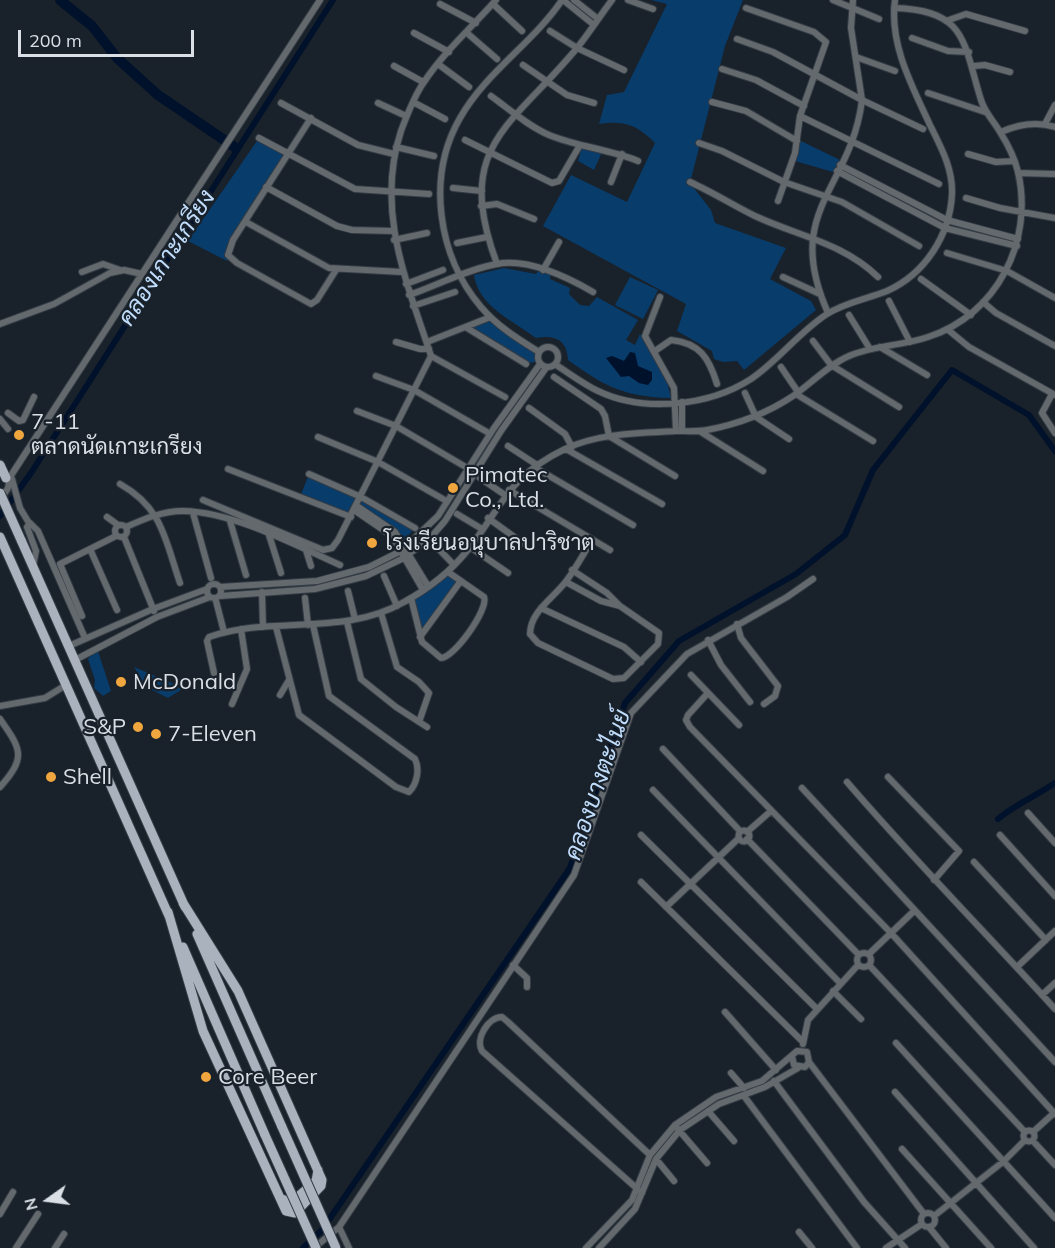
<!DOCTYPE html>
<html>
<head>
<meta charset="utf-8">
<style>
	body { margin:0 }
	#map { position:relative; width:1055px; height:1248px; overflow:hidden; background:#19212a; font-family:Mulish,sans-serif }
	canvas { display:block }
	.north { position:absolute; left:18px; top:1170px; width:60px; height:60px; -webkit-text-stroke:4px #19212a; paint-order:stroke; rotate:256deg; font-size:16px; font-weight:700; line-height:24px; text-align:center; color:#d9dfe5 }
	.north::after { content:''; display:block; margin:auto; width:21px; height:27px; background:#d9dfe5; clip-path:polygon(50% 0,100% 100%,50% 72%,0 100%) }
	.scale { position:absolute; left:18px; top:30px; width:176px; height:27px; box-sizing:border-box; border:3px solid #d9dfe5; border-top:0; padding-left:8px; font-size:18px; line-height:21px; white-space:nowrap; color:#d9dfe5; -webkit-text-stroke:4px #19212a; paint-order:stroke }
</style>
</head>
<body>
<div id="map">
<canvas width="1055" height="1248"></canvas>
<div class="north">N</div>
<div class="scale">200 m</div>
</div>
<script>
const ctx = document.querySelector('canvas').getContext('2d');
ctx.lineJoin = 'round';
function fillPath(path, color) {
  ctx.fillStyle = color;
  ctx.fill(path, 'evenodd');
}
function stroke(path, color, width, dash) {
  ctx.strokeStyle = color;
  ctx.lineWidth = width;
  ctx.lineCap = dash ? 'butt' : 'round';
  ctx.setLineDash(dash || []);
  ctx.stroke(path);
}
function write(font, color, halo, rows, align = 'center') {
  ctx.font = font + ' Mulish,Sarabun,sans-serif';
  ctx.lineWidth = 4.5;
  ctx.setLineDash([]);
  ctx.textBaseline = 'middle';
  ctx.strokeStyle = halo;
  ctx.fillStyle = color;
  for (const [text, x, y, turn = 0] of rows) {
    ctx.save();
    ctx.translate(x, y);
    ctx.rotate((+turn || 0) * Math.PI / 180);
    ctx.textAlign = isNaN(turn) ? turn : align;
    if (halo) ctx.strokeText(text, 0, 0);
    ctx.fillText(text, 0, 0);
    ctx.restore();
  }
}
fillPath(new Path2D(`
	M651,0h92l-18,46 -35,137 21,27 4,13 71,25 -16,31 41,22 5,9 -72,60 -7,-9 -14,1 -9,-3 -2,-8 -35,-20 9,-27 -143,-78 28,-51 56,27 28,-59c-18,-18 -30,-23 -56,-19l8,-29 17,-3 43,-88z
	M259,138l28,15 -54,87 -6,21 -39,-20z
	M799,140l41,20 -7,12 -38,-11z
	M582,147l21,3 -9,20 -16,-9z
	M504,268l32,6 3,-4 12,4 -1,5 20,9 -1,6 11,11 9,1 8,-9 41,23 -12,20 9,5 5,-11 25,39 6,25c-47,-1 -67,-12 -103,-38 -1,-21 -14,-25 -32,-22 -24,-18 -57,-31 -62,-63z
	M630,277l28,13 -15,29 -28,-14z
	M488,318l49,35 -1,9 -8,1 -58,-35z
	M309,474l52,23 54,31 -13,15 -45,-37 -6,11 -51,-20z
	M448,572l12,10 -40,55 -9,-39z
	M97,648l14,43 -8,5 -9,-8 1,-8 -7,-21z
	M134,667l50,21 -16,10 -22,-11z`), '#083c6b');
fillPath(new Path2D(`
	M630,352l5,1 3,13 14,6v8l-4,5 -9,-2 -10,-7 -8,1 -15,-19 6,-2 12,5z`), '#00112b');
stroke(new Path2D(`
	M0,516l31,-43 302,-473
	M998,819c18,-15 38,-23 57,-36
	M303,1248l19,-18 248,-362 55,-165 54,-62 117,-67 49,-39 28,-65 79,-100 77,45 26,36`), '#00112b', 6);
stroke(new Path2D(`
	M60,0l32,26 25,32 41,37 78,53`), '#00112b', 10);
const street = new Path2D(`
	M563,0l31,25
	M574,0l24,19
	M628,0l25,9
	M833,0l46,19
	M440,4l36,19
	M493,4l29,27
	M746,8l68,24 12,10 -26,74 -5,37 -17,48
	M946,21l20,-7 59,17
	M550,31l27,17 47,22
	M414,33l35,19
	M467,33l30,26
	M912,38l36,13 21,1
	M737,39l36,13 89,48 61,29
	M856,57l39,14
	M438,64l31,23
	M523,65l44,30 27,8
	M394,66l29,16
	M974,66l11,-1 25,7
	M722,69l34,11 48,26
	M928,93l57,19
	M491,96c18,13 37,30 58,39 29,12 60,14 89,26
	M413,102l32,17
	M712,102l34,9 51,30
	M281,103l77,42 36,9
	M378,103l28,13
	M800,116l139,68
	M311,118l-78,122 -5,15 9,8 74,41 6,-4 19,-30
	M1045,124l10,-19
	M1001,132c18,-8 35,-11 54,-5
	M259,138l96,51 74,5
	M465,140l87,43 7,-2 21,-36
	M699,143l23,8 62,31 58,20 77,44
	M396,147l38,9
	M968,154l28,8 18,-1
	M840,165l107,55 71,19
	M837,171l108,57 72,18
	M1018,173l37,1
	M611,182l11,-28
	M690,182c22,10 43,23 65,34 43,20 88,27 123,61
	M266,187l71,39 15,4 41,1
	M453,188l29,3
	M966,198l34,10 55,10
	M481,206l16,-2 37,15
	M246,222l83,46 73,4
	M394,240l33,-7
	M457,243l30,-6
	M947,253l60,18 48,27
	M497,264c-44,-119 14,-136 80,-216 12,-15 23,-32 35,-48
	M543,270l16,-28
	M82,272l21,-8 17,6
	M783,277l37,17
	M921,279l50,36
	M406,284l37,-14
	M409,295c26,-9 62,-27 88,-31 31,-6 70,13 96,28
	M660,297l-15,39 29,52 2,43
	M889,301l21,41
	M983,302l13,11 59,33
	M413,306l42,-14
	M828,313c-46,-103 23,-123 34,-213l-11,-72 2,-28
	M849,315l21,34
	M0,324l54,-20 56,-31 14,-3 18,4
	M467,328l59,36
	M947,329l22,18 86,48
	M813,341l18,24 68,42
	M396,342l24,7h9
	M427,342l61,-24
	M538 357a10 10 0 1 1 20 0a10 10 0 1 1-20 0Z
	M880,347l47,28
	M655,351l16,-11c29,3 38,18 46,44
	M539,352c-21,-13 -42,-26 -58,-45 -43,-50 -55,-130 -21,-189 26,-46 73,-75 102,-118
	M431,356l74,41
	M556,365c13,8 27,19 42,26 46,22 111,15 153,-12 28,-19 48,-47 76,-65 19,-12 40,-15 60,-23 38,-17 63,-56 65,-97 1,-25 -11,-47 -22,-69 -18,-39 -41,-81 -35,-125
	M781,367l17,25
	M376,376l38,14 73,42
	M554,377l47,32 4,7 4,20 66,40
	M745,393l11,24 33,22
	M796,394l77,47
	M1052,394l-10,19 13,20
	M682,402v29
	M529,408l36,26 7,13
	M357,411l39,15 68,40
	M8,413l11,8 4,-1 11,-23
	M0,419l8,10
	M701,432l62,39
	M318,437l60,25 65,37
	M508,446l29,19
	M566,449l96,55
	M534,467l99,58
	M228,469l123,48
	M309,474l52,23 54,31
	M480,478l25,17
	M12,479l8,29 9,15
	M120,484c43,24 45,56 60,99
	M509,490l101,60
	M1,499l7,-11 2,-11 310,-477
	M203,500l120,50 9,-2 6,-8 93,-184c-24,-74 -56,-145 -30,-225 6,-16 13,-35 23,-49 20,-30 48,-55 72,-82
	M357,506l38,26 33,54
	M354,510l38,26 31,54
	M193,513l18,65
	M457,514l25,15
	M107,517l11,8
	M488,518l36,26
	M230,521l16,54
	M115 531a6 6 0 1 1 12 0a6 6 0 1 1-12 0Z
	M126,527c18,-8 36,-16 57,-16 51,1 112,34 157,54
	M269,535l12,38
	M124,537l30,74
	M434,544l20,21
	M470,547l38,26
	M90,549l27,61
	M306,550l5,16
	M33,566l3,-15 -9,-24 3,-4 8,8 47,107
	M572,570l35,23 13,13 39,27 -1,11 -34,34 -11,1 -75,-36 -8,-9c0,-23 25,-37 37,-54 9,-12 17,-27 25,-40
	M384,576l13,30
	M566,582l35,19 19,5
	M207 591a7 7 0 1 1 14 0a7 7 0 1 1-14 0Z
	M220,587l97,-6 52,-14 32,-16 37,-35 56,-88 46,-64
	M348,591l7,28
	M262,592l1,35
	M220,596l95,-7 51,-13 38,-18 28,-22 13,-15 56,-90 45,-63
	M305,598l3,27
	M411,598l11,44 19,16c13,0 48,-49 43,-61l-36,-25
	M216,601l8,31
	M541,608l83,39 17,15
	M381,613l16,54 22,15 10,11 -10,29
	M82,616l-22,-52 56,-28
	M347,622l14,57 35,28 31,20
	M737,624l4,14 37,48 -3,10 -11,8
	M276,627l23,88 97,72 13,5c8,-8 11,-23 6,-33l-86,-63 -16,-71
	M420,637l40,-55
	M708,640l13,25 29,37
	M69,646l84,-37 54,-20
	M75,660l82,-43 53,-20
	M214,673l-7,-32 2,-4c64,-22 134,0 195,-35 24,-13 46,-30 63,-51 36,-45 40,-74 98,-102 34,-16 74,-16 111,-18 10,0 21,1 31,-1 32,-6 59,-16 86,-34 19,-13 35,-31 56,-40 25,-11 53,-10 79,-19 69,-22 106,-96 90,-165 -3,-13 -11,-29 -18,-40 -7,-12 -15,-19 -19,-32 -18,-58 -14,-90 -87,-92
	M691,675l48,50
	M707,694l-19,21 -2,5 4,7 201,206 164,181
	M280,695l9,-15
	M232,704l15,-35 -6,-40
	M0,706l45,-8 21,-13
	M0,719c21,30 27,38 0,68
	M663,749l77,82
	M888,777l71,74 -25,29
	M847,782c67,78 139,151 208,227
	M802,788l253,274
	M653,790l187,193
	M1028,813l27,30
	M738.5 836a5.5 5.5 0 1 1 11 0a5.5 5.5 0 1 1-11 0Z
	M747,832l24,-21
	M641,835l175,173
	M1000,835l55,61
	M747,839l111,115
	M974,862l72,78
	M641,882l162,160
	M666,907l73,-69
	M857 960a7 7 0 1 1 14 0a7 7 0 1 1-14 0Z
	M869,954l45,-43
	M513,965l14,13v9
	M869,965l156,167
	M1017,967l38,-36
	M833,991l28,28
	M1042,995l13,-12
	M725,1012l51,58
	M896,1043l159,175
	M803,1044l5,-24 50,-55
	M809,1062l115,152
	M731,1073l13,15
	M774,1081l90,121 41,46
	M895,1092l139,156
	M744,1096l113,152
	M708,1111l26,30
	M677,1128l30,35
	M1023.5 1136a5.5 5.5 0 1 1 11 0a5.5 5.5 0 1 1-11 0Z
	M1033,1132l21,-19
	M1033,1141l22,24
	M902,1149l89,99
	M656,1159l18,22
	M642,1193l-160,-142c-7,-12 6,-34 20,-34l6,5 142,133
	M921 1220a7 7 0 1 1 14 0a7 7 0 1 1-14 0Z
	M0,1214l13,-22
	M934,1216l70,-55 21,-21
	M339,1227l10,21
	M929,1227l17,21
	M799,1232l13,16
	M16,1248l22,-34
	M55,1248l9,-14
	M314,1248l25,-21 235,-352 57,-162 56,-59 100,-57 26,-18
	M586,1248l46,-48 18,-45 25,-30 41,-28 46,-16 35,-30 10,1 2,10 -4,5 -11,-2 -2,-9
	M599,1248l36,-39 21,-50 24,-29 39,-26 46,-17 33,-19
	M886,1248l36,-24`);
const primary = new Path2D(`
	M0,465l6,13
	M0,537l169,379
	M21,540l164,367
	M168,912l35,119 83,180 9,2 26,-27 1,-6 -84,-189 -55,-88
	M197,934l85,193
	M183,947l82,188
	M280,1198l11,5 25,-22 2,-11`);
stroke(street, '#343c44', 8);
stroke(primary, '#343c44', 11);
stroke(street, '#64696e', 6);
stroke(primary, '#a9b2bd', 9);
const primaryBridge = new Path2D(`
	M0,493l21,47
	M282,1127l54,121
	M265,1135l51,113`);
stroke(primaryBridge, '#343c44', 11, []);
stroke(primaryBridge, '#a9b2bd', 9);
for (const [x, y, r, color] of [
	[19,435,6,"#f0a63e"],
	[453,488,6,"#f0a63e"],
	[372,543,6,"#f0a63e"],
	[121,682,6,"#f0a63e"],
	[138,727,6,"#f0a63e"],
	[156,734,6,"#f0a63e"],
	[51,777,6,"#f0a63e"],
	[206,1077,6,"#f0a63e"]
]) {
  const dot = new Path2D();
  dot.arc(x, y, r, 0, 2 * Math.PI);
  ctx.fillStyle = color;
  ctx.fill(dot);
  stroke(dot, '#19212a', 2);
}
write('22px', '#d9dfe5', '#19212a', [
	["7-11",31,422],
	["ตลาดนัดเกาะเกรียง",31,447],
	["Pimatec",465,475],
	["Co., Ltd.",465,500],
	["โรงเรียนอนุบาลปาริชาต",384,543],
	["McDonald",133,682],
	["S&P",126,727,"right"],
	["7-Eleven",168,734],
	["Shell",63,777],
	["Core Beer",218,1077]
], 'left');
write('italic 24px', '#c0ddfc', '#19212a', [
	["คลองเกาะเกรียง",167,258,-57],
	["คลองบางตะไนย์",598,785,-71]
]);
</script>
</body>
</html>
